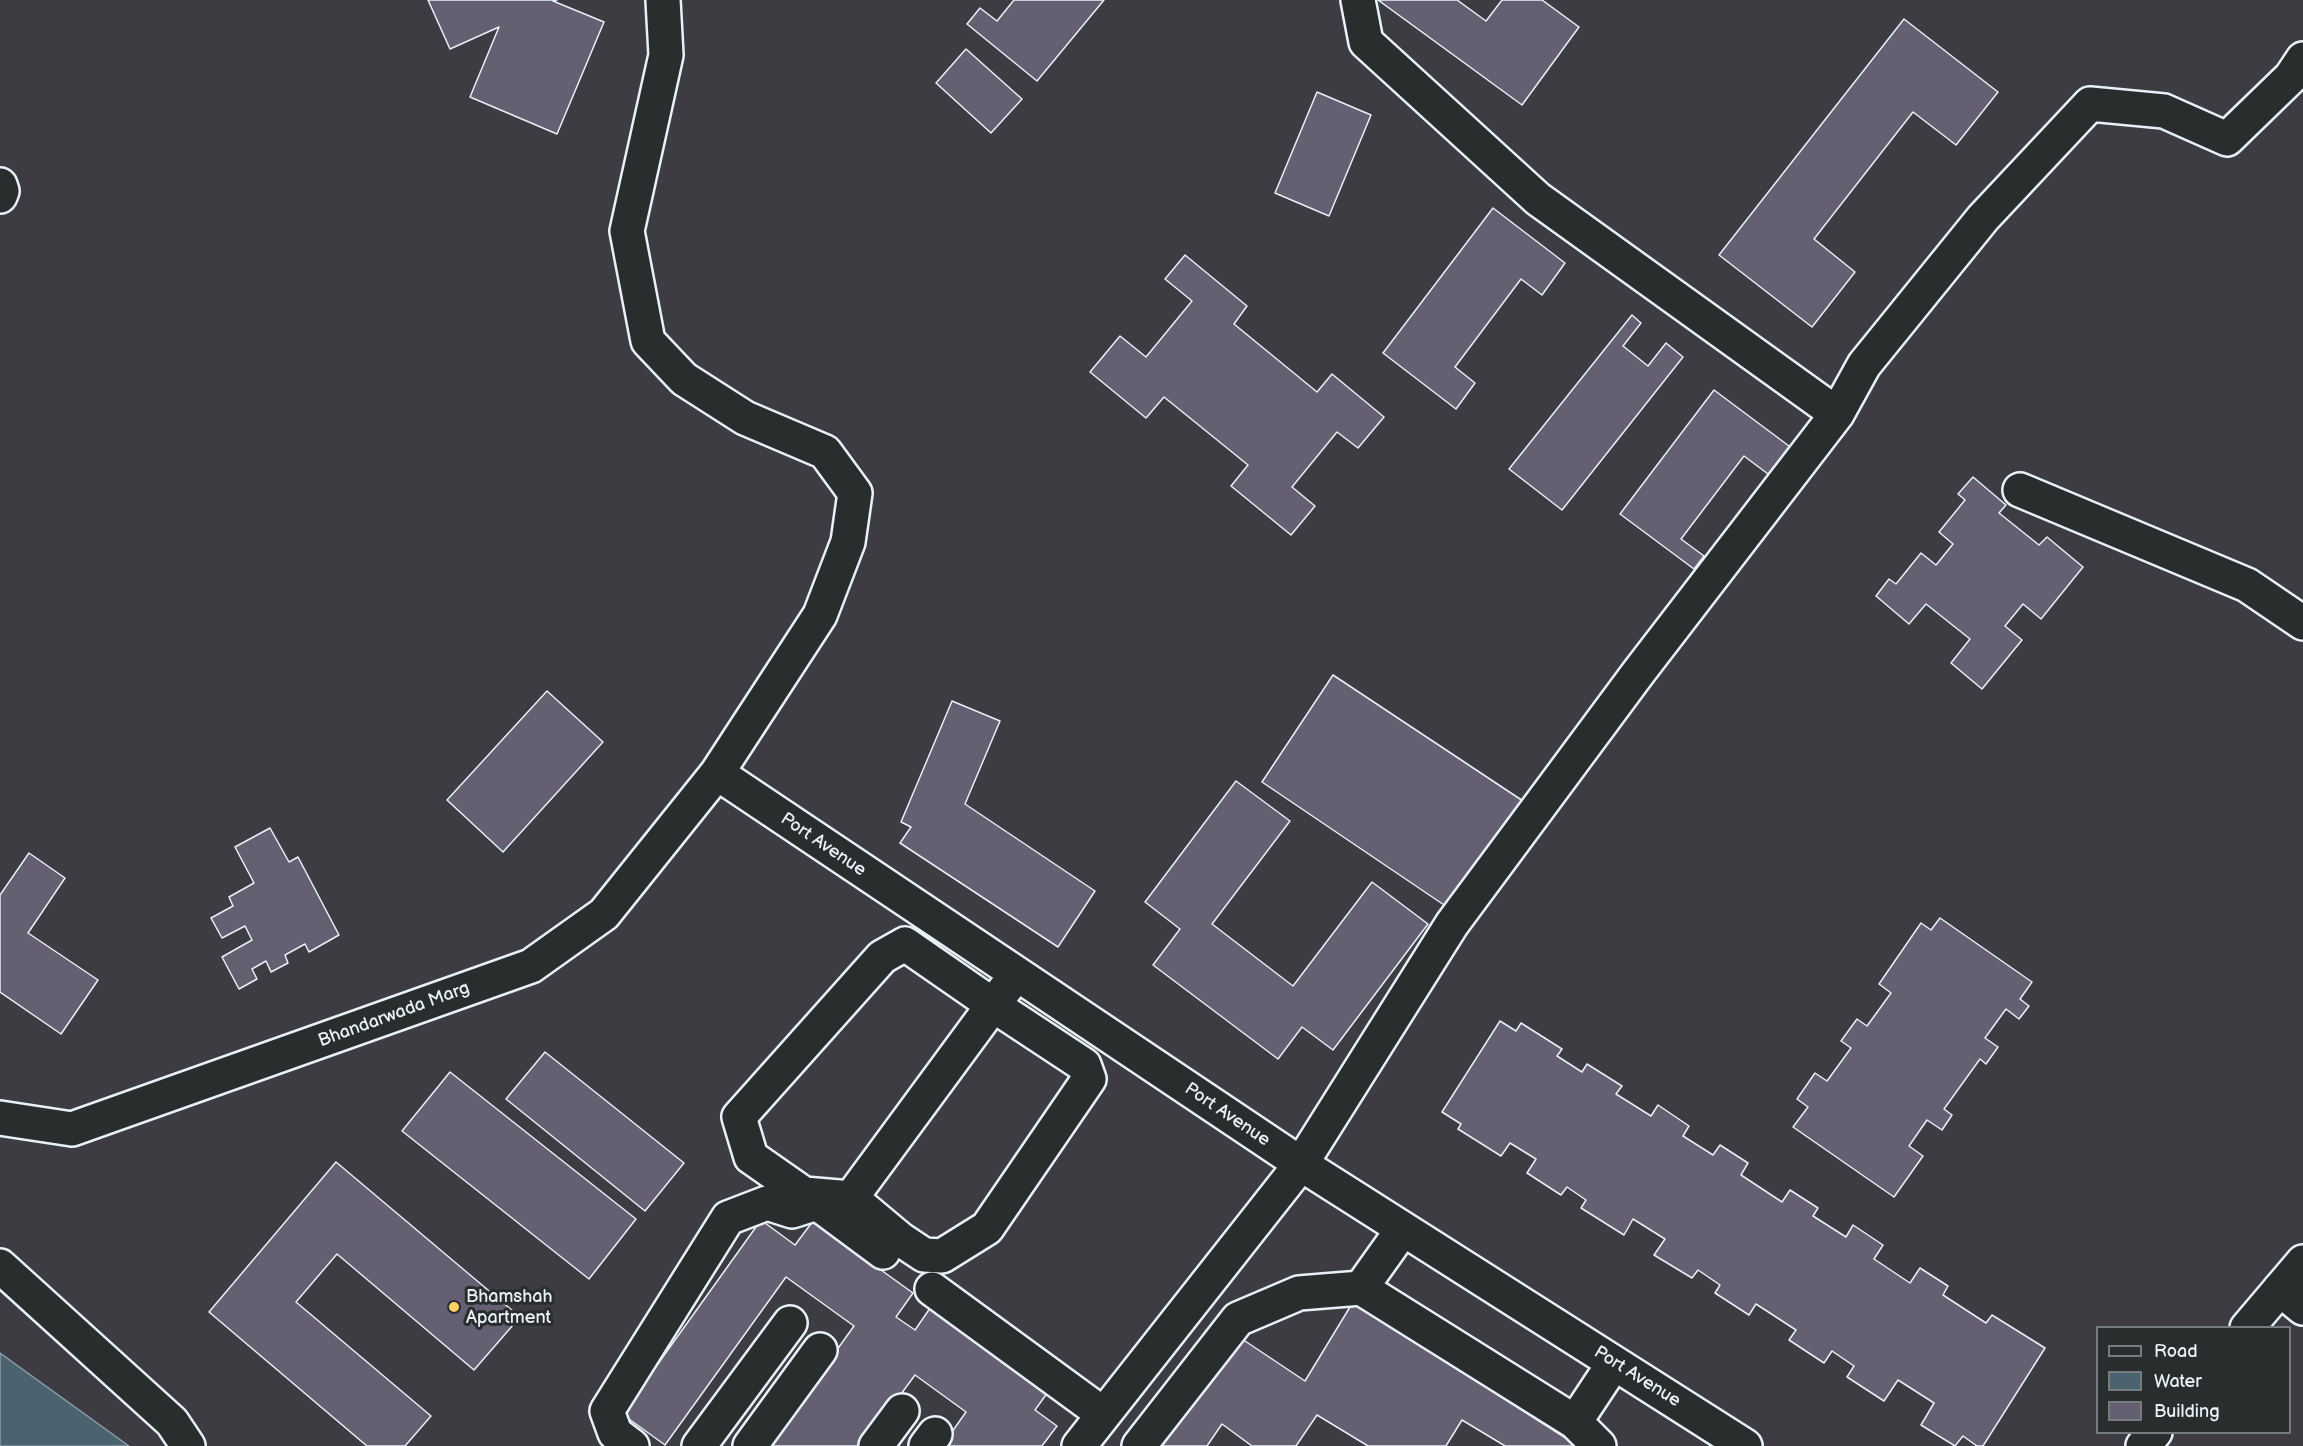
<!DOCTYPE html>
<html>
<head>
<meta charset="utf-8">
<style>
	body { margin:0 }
	#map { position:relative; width:2303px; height:1446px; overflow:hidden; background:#3c3c42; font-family:"Balsamiq Sans",sans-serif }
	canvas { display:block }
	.legend { position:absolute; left:2096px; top:1326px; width:195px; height:108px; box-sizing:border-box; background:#2a2d2e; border:2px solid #767b7f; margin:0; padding:8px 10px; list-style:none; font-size:18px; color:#e8f1f8 }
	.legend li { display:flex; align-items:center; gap:12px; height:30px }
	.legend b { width:30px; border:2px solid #767b7f }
</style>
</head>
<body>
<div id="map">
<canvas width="2303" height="1446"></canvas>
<ul class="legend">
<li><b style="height:8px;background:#2a2d2e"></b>Road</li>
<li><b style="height:16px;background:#4b626f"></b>Water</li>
<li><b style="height:16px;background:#656071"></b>Building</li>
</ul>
</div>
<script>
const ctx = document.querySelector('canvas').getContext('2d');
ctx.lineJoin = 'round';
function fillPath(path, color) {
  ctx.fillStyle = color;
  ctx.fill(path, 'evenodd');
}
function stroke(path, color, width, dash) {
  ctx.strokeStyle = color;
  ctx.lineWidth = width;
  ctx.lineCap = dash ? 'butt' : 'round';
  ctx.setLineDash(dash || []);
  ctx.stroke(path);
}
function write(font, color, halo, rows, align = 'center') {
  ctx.font = font + ' "Balsamiq Sans",sans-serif';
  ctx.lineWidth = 6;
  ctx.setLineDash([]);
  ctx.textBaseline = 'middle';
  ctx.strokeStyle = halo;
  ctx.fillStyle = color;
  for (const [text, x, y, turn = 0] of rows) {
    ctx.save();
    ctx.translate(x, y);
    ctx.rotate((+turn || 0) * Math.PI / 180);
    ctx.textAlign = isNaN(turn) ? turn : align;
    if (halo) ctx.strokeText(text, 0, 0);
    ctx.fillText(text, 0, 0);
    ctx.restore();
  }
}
const water = new Path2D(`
	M0,1353l129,93h-129z`);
fillPath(water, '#4b626f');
stroke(water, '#8a9ba6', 1.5);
const building = new Path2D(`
	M428,0h129l-4,1 51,21 -47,112 -87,-37 29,-70 -49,22z
	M1014,0h90l-67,81 -70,-57 13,-16 17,13z
	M1378,0h79l29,21 16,-21h40l37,27 -57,78z
	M1904,19l94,73 -42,53 -43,-33 -99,127 41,33 -43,55 -93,-72z
	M966,49l56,50 -31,34 -55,-50z
	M1317,92l54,23 -42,101 -54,-23z
	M1493,208l72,55 -23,32 -21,-16 -66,88 20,16 -19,26 -73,-56z
	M1185,255l62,51 -13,18 83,68 15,-18 52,43 -26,31 -21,-16 -45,55 23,19 -24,29 -60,-49 17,-21 -84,-68 -18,21 -56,-46 30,-36 26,21 46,-56 -27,-22z
	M1632,315l9,8 -18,23 25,20 18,-23 17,14 -121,153 -53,-41z
	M1714,390l79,59 -21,28 -28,-21 -63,83 23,17 -10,13 -74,-55z
	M1973,477l33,28 -7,8 40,32 8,-8 36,30 -42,52 -18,-15 -18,22 17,14 -40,49 -31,-26 19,-24 -44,-35 -17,20 -33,-28 13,-17 7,5 25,-31 15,12 17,-21 -14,-12 26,-32 -7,-6z
	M1333,675l190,126 -73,108 -188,-127z
	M547,691l56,51 -100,110 -56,-52z
	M952,701l48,20 -35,83 130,87 -37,56 -158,-104 11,-16 -10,-5z
	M1236,781l54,40 -78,103 81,62 79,-104 56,42 -95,126 -31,-23 -24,32 -125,-94 27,-36 -35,-27z
	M270,828l19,34 9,-5 41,78 -30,17 -4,-8 -20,11 3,8 -17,9 -5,-11 -14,8 5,10 -18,10 -17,-32 30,-17 -7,-14 -23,12 -11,-20 22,-12 -4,-9 25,-14 -19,-36z
	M29,853l36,25 -37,55 70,47 -37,54 -61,-42v-97z
	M1940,918l92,64 -12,17 9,7 -10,13 -13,-10 -21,29 13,9 -12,17 -6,-5 -36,50 8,6 -10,15 -15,-10 -18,26 14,10 -29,41 -101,-70 15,-20 -11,-8 18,-26 12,8 24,-33 -10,-7 16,-22 10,7 24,-33 -12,-9 42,-61 10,7z
	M1500,1021l16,10 5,-8 41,26 -5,7 25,16 5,-8 35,22 -6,8 35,22 7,-11 31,21 -6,10 30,19 7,-10 28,18 -7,12 41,27 8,-12 28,18 -5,8 33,21 7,-12 30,20 -9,14 36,24 10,-15 28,18 -5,9 43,28 6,-8 53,33 -62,98h-6l-14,-10 -8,10 -34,-21 13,-22 -36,-23 -14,21 -37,-24 7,-11 -22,-15 -8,12 -35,-23 7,-10 -40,-26 -7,11 -34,-22 5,-8 -22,-15 -6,8 -38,-23 11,-16 -32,-20 -9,16 -43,-27 5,-8 -19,-13 -6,8 -34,-22 9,-14 -26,-16 -9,13 -43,-27 3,-5 -19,-12z
	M545,1052l139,111 -39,48 -139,-112z
	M450,1072l186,147 -47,60 -187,-148z
	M336,1162l184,155 -46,53 -137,-116 -41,48 135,114 -26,30h-38l-158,-134z
	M761,1220l34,25 18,-24 100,72 -17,24 19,13 20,-29 118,84 -18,25 22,16 -15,20h-100l24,-34 -51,-37 -52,71h-95l86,-120 -68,-49 -121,168 -43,-31z
	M1353,1302l225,144h-73l-43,-26 -16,26h-78l-51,-31 -21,31h-44l-30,-22 -15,22h-55l84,-111 69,46z`);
fillPath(building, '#656071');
stroke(building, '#e8f1f8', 1.5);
const minor = new Path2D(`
	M1358,0l8,42 172,157 299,215
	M2020,490l227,95 56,38
	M717,773l584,391 444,282
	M0,1118l72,11 459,-163 73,-52 113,-141 103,-158 28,-73 7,-49 -30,-41 -80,-34 -61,-39 -36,-38 -21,-110 39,-176 -3,-55
	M851,1198l49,41 24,16 18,1 45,-28 102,-149 -5,-14 -91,-60 -88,-61 -23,13 -143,160 12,40 53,37 47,4 142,-193 23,-30
	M0,1266l172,156 16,24
	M1361,1288l42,-59
	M932,1289l171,125
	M2280,1289l23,19
	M1575,1422l39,-59
	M632,1446l-17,-13 -8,-22 121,-193 39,-15 25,8 25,-8 66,49
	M699,1446l91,-123
	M750,1446l70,-96
	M876,1446l26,-35
	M926,1446l9,-12
	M1079,1446l222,-282 151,-240 186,-251 199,-259 27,-49 119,-147 107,-114 74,7 63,28 64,-62 12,-18
	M1139,1446l99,-127 61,-26 62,-5 214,134 24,24`);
const tertiary = new Path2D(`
	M0,185l2,6 -2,5`);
const secondary = new Path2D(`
	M2247,1328l56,-66
	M2143,1446l12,-14`);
stroke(minor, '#e8f1f8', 38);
stroke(tertiary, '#e8f1f8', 38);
stroke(secondary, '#e8f1f8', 38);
stroke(minor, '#2a2d2e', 33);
stroke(tertiary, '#2a2d2e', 33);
stroke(secondary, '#2a2d2e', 33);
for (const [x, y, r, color] of [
	[454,1307,6,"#ffd166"]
]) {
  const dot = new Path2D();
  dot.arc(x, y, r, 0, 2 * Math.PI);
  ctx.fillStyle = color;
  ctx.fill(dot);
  stroke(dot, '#2a2d2e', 2);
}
write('18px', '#e8f1f8', '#2a2d2e', [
	["Port Avenue",823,845,34],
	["Bhandarwada Marg",394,1015,-20],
	["Port Avenue",1227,1115,34],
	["Port Avenue",1637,1377,32]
]);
write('18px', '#e8f1f8', '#2a2d2e', [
	["Bhamshah",466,1297],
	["Apartment",466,1318]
], 'left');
</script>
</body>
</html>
